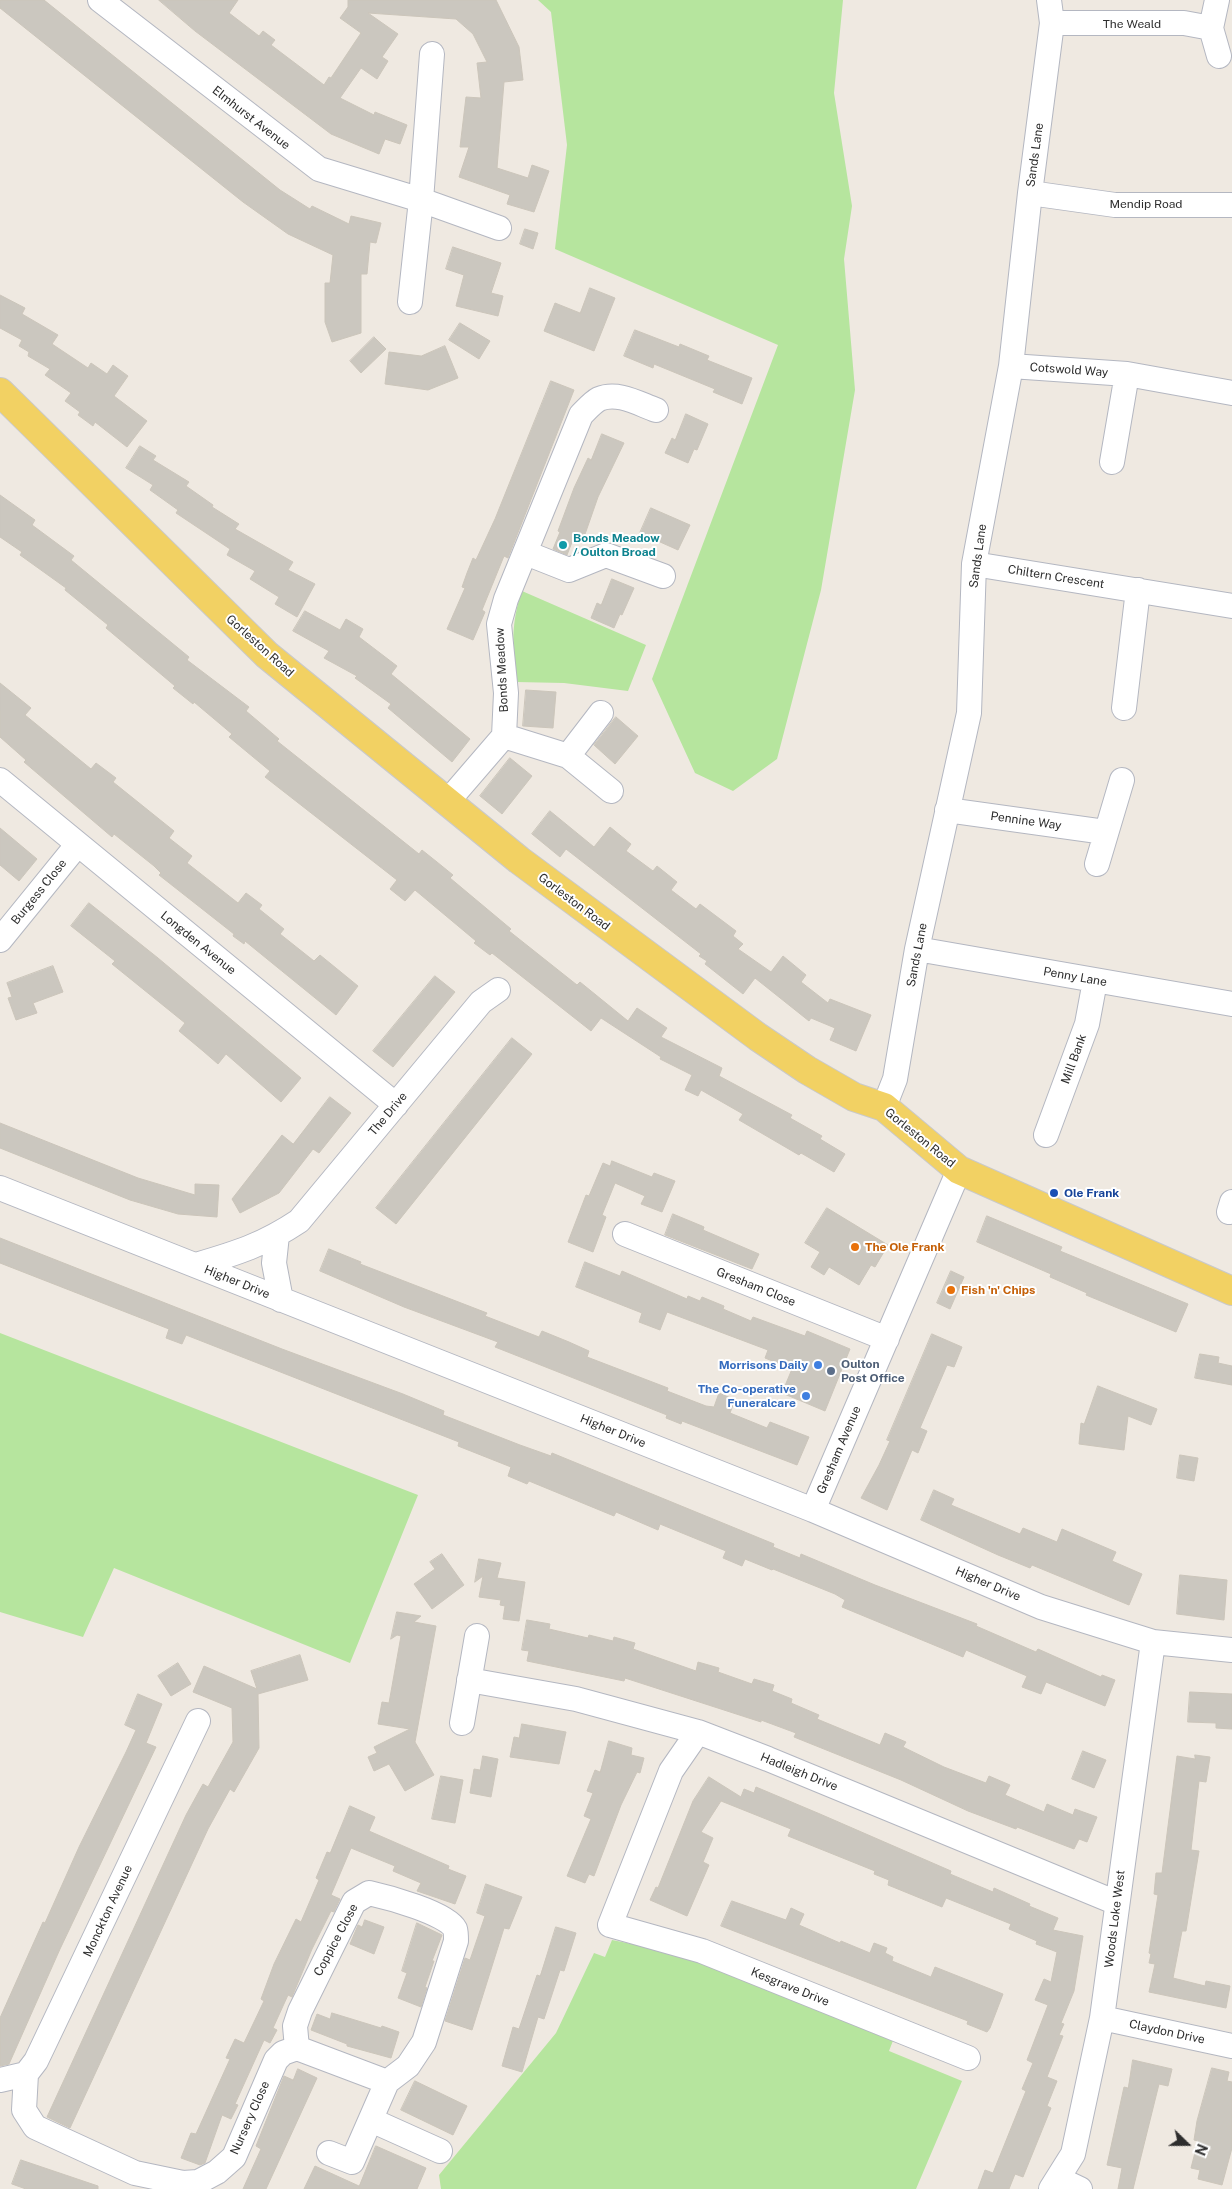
<!DOCTYPE html>
<html>
<head>
<meta charset="utf-8">
<style>
	body { margin:0 }
	#map { position:relative; width:1232px; height:2189px; overflow:hidden; background:#efe9e1; font-family:"Public Sans",sans-serif }
	canvas { display:block }
	.north { position:absolute; left:1162px; top:2119px; width:50px; height:50px; -webkit-text-stroke:4px #fff; paint-order:stroke; rotate:112deg; font-size:14px; font-weight:700; line-height:20px; text-align:center; color:#2e2e2e }
	.north::after { content:''; display:block; margin:auto; width:18px; height:22px; background:#2e2e2e; clip-path:polygon(50% 0,100% 100%,50% 72%,0 100%) }
</style>
</head>
<body>
<div id="map">
<canvas width="1232" height="2189"></canvas>
<div class="north">N</div>
</div>
<script>
const ctx = document.querySelector('canvas').getContext('2d');
ctx.lineJoin = 'round';
function fillPath(path, color) {
  ctx.fillStyle = color;
  ctx.fill(path, 'evenodd');
}
function stroke(path, color, width, dash) {
  ctx.strokeStyle = color;
  ctx.lineWidth = width;
  ctx.lineCap = dash ? 'butt' : 'round';
  ctx.setLineDash(dash || []);
  ctx.stroke(path);
}
function write(font, color, halo, rows, align = 'center') {
  ctx.font = font + ' "Public Sans",sans-serif';
  ctx.lineWidth = 4;
  ctx.setLineDash([]);
  ctx.textBaseline = 'middle';
  ctx.strokeStyle = halo;
  ctx.fillStyle = color;
  for (const [text, x, y, turn = 0] of rows) {
    ctx.save();
    ctx.translate(x, y);
    ctx.rotate((+turn || 0) * Math.PI / 180);
    ctx.textAlign = isNaN(turn) ? turn : align;
    if (halo) ctx.strokeText(text, 0, 0);
    ctx.fillText(text, 0, 0);
    ctx.restore();
  }
}
fillPath(new Path2D(`
	M538,0h305l-9,93 18,113 -8,53 11,131 -34,200 -44,169 -44,32 -38,-18 -43,-94 126,-334 -223,-96 12,-104 -16,-133z
	M522,591l124,54 -18,46 -64,-8 -48,-1c-4,-32 -5,-61 6,-91z
	M0,1333l418,162 -68,168 -236,-95 -31,69 -83,-25z
	M612,1940l85,17 197,81 -5,13 73,30 -46,108h-475l-2,-14 117,-142 38,-80 11,4z`), '#b6e59e');
const building = new Path2D(`
	M0,0h44l236,190 30,19 2,-3 37,18 2,-8 30,7 -5,20 -6,-1 -3,32h-6v59l-29,9 -7,-20v-39h5l3,-28 -45,-21 -45,-32 -243,-194z
	M159,0h79l-9,13 30,23 4,-5 12,9 -4,5 53,40 5,-8 2,1 30,-45 -21,-15 8,-11v-7h148l23,47 4,33 -19,2 -7,86 31,10 4,-13 17,6 -15,41 -27,-8 3,-9 -51,-18 10,-30h-9l6,-50 15,1 -4,-35 10,-1 -14,-28 -17,-15 -88,-6 30,21 -16,23 6,4 -11,18 -16,-11 -21,30 34,17 1,-3 32,13 -7,19 -15,-5 -6,15 -48,-20 -136,-103z
	M525,229l13,4 -5,16 -13,-5z
	M453,247l48,16 -10,30 12,3 -5,20 -42,-10 8,-31 -18,-6z
	M590,288l25,10 -21,53 -50,-20 11,-28 25,10z
	M0,295l25,13 -3,6 36,21 -6,9 36,24 3,-5 16,11 6,-9 15,11 -14,20 33,25 -20,26 -32,-25 -2,4 -15,-11 2,-3 -15,-11 6,-8 -26,-18 5,-6 -22,-13 1,-4 -10,-6 3,-6 -22,-12z
	M460,323l30,18 -11,18 -30,-19z
	M635,330l44,17 1,-3 29,12 -2,4 45,18 -10,26 -29,-12 2,-3 -39,-16 -22,-9 -1,4 -29,-12z
	M374,337l12,12 -25,24 -11,-12z
	M445,346l13,32 -30,12 -43,-6 4,-32 32,4z
	M551,381l23,9 -66,168 -4,-2 -22,54 3,2 -12,28 -26,-11 18,-41 -3,-1 5,-14 6,-15 3,2 19,-41z
	M686,414l22,10 -11,26 -3,-1 -6,14 -23,-10 7,-15 3,2z
	M602,434l22,9 -26,54 -15,43 -9,-3 -7,18 -14,-6 7,-17 -2,-1 16,-43 14,-30 3,2z
	M140,446l16,10 -3,4 36,22 -3,4 27,19 -1,2 27,17 -4,5 58,33 -5,8 27,14 -18,33 -22,-13 4,-7 -29,-18 5,-8 -28,-16 3,-6 -54,-36 2,-3 -28,-20 3,-5 -27,-17z
	M0,495l35,25 -3,5 42,31 -3,4 118,97 -2,3 62,47 -3,4 33,28 -2,2 142,113 3,-4 15,12 16,13 -3,3 61,51 -2,2 68,54 3,-3 48,39 9,-13 30,20 -6,9 61,31 -3,8 73,39 -2,3 32,18 -2,3 25,15 -11,18 -33,-19 -2,2 -60,-35 4,-6 -42,-24 -3,6 -13,-6 7,-15 -32,-16 1,-2 -60,-39 -10,13 -99,-78 -2,2 -16,-12 2,-2 -61,-51 -10,11 -15,-12 7,-9 -132,-103 5,-6 -41,-34 3,-3 -38,-32 -1,2 -20,-16 2,-2 -69,-58 2,-3 -43,-35 1,-2 -46,-33 2,-3 -22,-15z
	M651,508l39,17 -12,25 -38,-17z
	M612,579l22,9 -12,27 -2,-1 -6,14 -23,-10 6,-15 4,2z
	M305,611l35,19 6,-11 17,10 -4,8 38,29 -6,8 79,65 -18,23 -64,-54 3,-4 -36,-26 2,-2 -33,-18 5,-7 -36,-20z
	M0,683l31,25 -6,7 66,54 5,-6 20,15 -3,4 61,49 -5,7 23,18 -5,7 51,40 8,-10 16,12 -3,4 25,20 -4,5 34,27 6,-6 38,31 -22,29 -91,-74 -1,3 -11,-8 1,-2 -75,-59 2,-2 -7,-7 -40,-32 -2,3 -88,-75 2,-2 -26,-23z
	M526,690l30,2 -3,36 -30,-2z
	M616,717l22,19 -23,28 -21,-19z
	M510,758l22,18 -30,38 -22,-18z
	M550,811l44,36 16,-20 21,17 -5,7 27,20 4,-5 20,16 -6,8 25,19 4,-5 36,27 -3,5 10,8 -5,5 33,23 12,-16 23,19 -5,7 27,21 2,-4 41,16 -15,36 -26,-11 5,-12 -24,-10 -2,3 -54,-43 -12,16 -38,-30 2,-3 -8,-5 2,-2 -135,-105 -6,8 -28,-23z
	M0,828l37,31 -18,22 -19,-16z
	M89,903l69,55 143,120 -20,24 -55,-48 -8,10 -15,-13 -24,-20 6,-8 -73,-59 3,-3 -44,-35z
	M53,966l10,26 -30,11 4,10 -21,7 -8,-22 4,-1 -5,-14z
	M435,976l20,16 -62,75 -20,-16z
	M512,1038l20,16 -136,170 -20,-16z
	M330,1097l21,16 -32,40 -6,-4 -34,44 -39,20 -8,-14 50,-64 11,9z
	M0,1123l138,55 57,17v-11l24,1 -2,32 -39,-3 -48,-14 -130,-52z
	M612,1161l40,16 2,-4 21,8 -13,31 -21,-8 4,-8 -30,-13 -13,32 4,2 -13,35 -25,-10 18,-47 3,1 14,-33 7,3z
	M827,1208l61,37 -13,22 -4,-2 -12,20 -30,-18 -5,8 -13,-8 9,-15 -15,-9z
	M673,1214l29,12 2,1 -1,3 56,24 -7,15 -87,-34z
	M987,1216l75,31 -2,4 128,53 -12,28 -90,-37 1,-2 -37,-16 1,-3 -74,-32z
	M0,1238l282,111 121,45 41,17 -1,4 77,30 31,11 1,-3 222,91 -1,3 27,11 1,-4 74,31 102,39 -1,2 60,26 2,-3 63,28 1,-2 13,5 -10,26 -59,-24 -5,12 -19,-7 5,-11 -61,-26 -3,7 -121,-50 3,-7 -10,-6 -62,-25 -1,1 -27,-11 -3,7 -19,-8 3,-7 -66,-27 -2,6 -42,-18 -2,4 -85,-35 -2,3 -19,-8 3,-9 -53,-21 1,-4 -273,-107 -4,9 -16,-6 3,-9 -169,-66z
	M329,1249l32,13 -1,2 127,49 -2,3 54,21 3,-6 27,11 20,9 -2,6 81,31 -1,3 39,15 8,1 5,-14 16,7 -5,13 37,15 3,-6 39,15 -12,28 -115,-44 -1,3 -15,-6 1,-3 -172,-68 3,-5 -94,-35 -84,-36z
	M585,1262l35,14 2,-5 65,28 1,-3 12,5 2,-4 22,9 -1,3 28,12 2,-4 52,19 2,-5 43,18 -25,62 -43,-18 10,-24 -27,-11 3,-8 -101,-38 -7,18 -21,-8 3,-9 -66,-26z
	M951,1271l13,6 -14,32 -13,-6z
	M932,1334l30,13 -8,20 -7,-2 -27,63 7,3 -9,22 -6,-3 -25,60 -26,-12 18,-33 11,-24 -3,-1z
	M1200,1354l19,3 -1,6 14,3v19l-37,-7z
	M1098,1386l59,23 -6,16 -23,-9 -4,34 -45,-6 2,-21 3,1z
	M1180,1455l18,3 -4,23 -17,-3z
	M934,1490l20,9 -3,6 69,29 3,-6 34,14 5,-13 54,23 -4,9 30,13 -13,31 -97,-40 -2,3 -32,-13 -77,-35z
	M442,1554l22,31 -32,24 -18,-25 21,-15 -5,-7z
	M479,1559l22,4 -4,15 28,4 -6,39 -16,-2 2,-13 -5,-1 1,-5 -22,-3 4,-21 -8,6z
	M1180,1575l47,5 -3,40 -47,-6z
	M397,1612l24,4 -7,6 22,4 -21,116 19,33 -29,16 -16,-27 -15,7 -6,-14 9,-4 -3,-6 36,-18 -32,-5 4,-22 7,1 12,-67 -4,-1 -6,4z
	M527,1620l23,4 -1,5 39,9 1,-3 24,6 1,-4 21,6 -2,6 63,22 2,-9 21,6 -1,4 34,12 2,-5 20,6 -2,6 20,8 -1,4 28,12 -2,4 63,26 5,-12 21,9 -3,5 41,20 42,16 3,-7 21,9 -5,10 39,17 3,-8 26,11 2,-6 22,8 -10,25 -8,-3 -5,10 -57,-22 -1,2 -48,-18 -67,-31 -107,-43 2,-4 -35,-13v2l-136,-44 -1,3 -97,-20 2,-10 -7,-1z
	M300,1655l8,25 -50,14 1,54 -25,44 -4,-3 -22,40 -138,299 -23,-11 139,-302 17,-31 5,3 25,-45 -1,-34 -39,-16 11,-26 53,23 -6,-18z
	M178,1663l13,21 -20,12 -13,-20z
	M1190,1692l42,2v35l-16,-1v-5l-28,-1z
	M138,1694l24,10 -16,39 10,4 -96,202 -51,115 -9,2v-48l43,-96 2,1 34,-76 47,-95 10,-22 -11,-5z
	M522,1724l44,8 -7,32 -49,-7 4,-20 5,1z
	M609,1741l23,7 -1,7 13,3 -4,15 -3,-1 -16,33 -27,71 -5,-2 -4,9 -18,-7 24,-57 -7,-3 9,-23 -6,-2 8,-21 5,2z
	M1083,1751l23,9 -12,28 -22,-9z
	M1195,1755l15,2 -4,25 -7,-1 -8,69 8,1 -13,80h-4l-9,47 32,8 1,-5 24,5 -4,22 -77,-16 6,-28 -6,-1 2,-9 -2,-1 9,-58 -4,-1 2,-21h6l15,-117 18,3z
	M483,1756l15,3 -7,38 -21,-4 4,-24 6,1z
	M441,1776l22,4 -8,43 -23,-4z
	M709,1777l32,20 3,-8 10,4 2,-6 64,27 131,57 -1,3 43,18 1,-4 36,16 -1,2 29,12 -5,12 30,6 -9,55 -13,32 3,1 -5,11 4,1 -16,41 10,4 -10,25 4,2 -28,69 -8,-3 -6,15h-31l7,-19 8,3 33,-82 -4,-2 11,-26 -6,-3 21,-55 -13,-5 9,-21 7,3 6,-30 -21,-8 1,-3 -28,-12 2,-5 -65,-26 -4,9 -54,-22 1,-5 -15,-6 1,-3 -87,-35 3,-7 -70,-28 -20,31 12,6 -10,24 6,3 -22,51 -37,-16 6,-13 2,1 35,-87z
	M350,1806l25,11 -6,14 80,35 -1,3 18,7 -11,28 -38,-13 4,-8 -28,-12 2,-5 -44,-18 -20,47 9,4 -6,13 -3,-1 -19,38 -20,48 -4,-2 -15,33 4,2 -7,13 -6,-3 -29,64 3,1 -7,14 -9,-4 -17,48 -5,2 -19,-7 10,-25 5,1 34,-75 -4,-1 9,-19 9,4 20,-42 -3,-2 13,-35 22,-45 5,3 18,-42 -3,-2 11,-26 3,1z
	M486,1884l36,13 -13,32 -5,-1 -32,102 -27,-9 20,-63 5,2 15,-44 -8,-3z
	M732,1901l54,19 5,-12 13,6 -5,11 41,18 1,-2 29,12 4,-10 13,5 -2,5 8,4 -1,4 39,16 4,-10 68,27 -13,34 -3,4 -20,-8 1,-3 -247,-95z
	M365,1920l19,7 -10,27 -24,-10 8,-19 4,2z
	M417,1923l25,12 -10,26h2l-9,26 2,1 -6,19 -23,-9 9,-25 -5,-2z
	M556,1927l20,6 -12,38 -4,-1 -16,49 -6,-2 -16,55 -20,-6 11,-39 6,2 18,-54 3,1z
	M332,2013l49,15 1,-2 17,6 -8,26 -44,-12v-2l-36,-14 6,-16 13,5z
	M1133,2060l39,9 -4,17 -9,-2 -26,105h-15l4,-21 -15,-3 17,-78 4,1z
	M1212,2068l17,4 -2,9 5,1v66l-10,37 -24,-6 2,-9 -9,-2 7,-27 -4,-1 3,-19z
	M298,2069l19,9 -51,111h-23l18,-40 -5,-3 28,-70 9,4z
	M415,2081l52,25 -14,29 -52,-25z
	M376,2146l50,22 -9,21h-113l11,-23 44,20z
	M21,2160l77,26v3h-72l-14,-5z`);
fillPath(building, '#cbc7bf');
stroke(building, '#cbc5ba', 1);
const minor = new Path2D(`
	M100,0l219,169 102,31 78,28
	M1217,0l-6,28 8,28
	M1052,23h132l27,5
	M1030,193l85,12h117
	M410,302l11,-102 11,-146
	M1011,366l116,8 105,19
	M1112,462l15,-88
	M526,553l43,17 37,-15 57,21
	M974,564l258,42
	M1124,708l14,-118
	M504,736l64,20 43,35
	M568,756l33,-43
	M0,780l396,325
	M448,801l56,-65 2,-43 -7,-69 7,-25 75,-184c5,-5 12,-13 18,-16 19,-8 40,5 57,11
	M947,810l158,22
	M1097,864l25,-84
	M0,940l78,-96
	M917,949l315,55
	M884,1107l11,-28 22,-130 52,-236 5,-149 37,-198 19,-173 22,-170 -3,-23
	M1046,1135l41,-111 8,-43
	M0,1188l813,322 228,97 112,35 79,8
	M1229,1212l3,-10
	M625,1234l262,105
	M277,1235l-3,28 7,37
	M196,1265c41,-12 67,-20 103,-44l182,-219 17,-12
	M813,1510l146,-340
	M469,1680l107,19 122,33 70,27 349,144
	M462,1723l15,-87
	M698,1732l-27,39 -61,154 92,26 266,107
	M1102,2018l130,28
	M297,2048l-2,-22 5,-15 54,-109 15,-9c18,4 78,20 86,36 1,3 1,8 1,12l-32,101 -16,24 -21,16
	M26,2074l-2,36 11,17 100,46 48,10 15,-1 19,-10 17,-15 42,-97 7,-7 14,-5 90,34 -35,80 -23,-9
	M0,2080l26,-6 10,-13 162,-340
	M371,2120l69,31
	M1059,2179l21,10
	M1051,2189l22,-35 29,-136 51,-376`);
const major = new Path2D(`
	M0,392l267,263 252,205 239,177 49,33 47,27 30,10 75,63 273,121`);
stroke(minor, '#b4b7c1', 26);
stroke(major, '#c9c9c9', 30);
stroke(minor, '#fff', 24);
stroke(major, '#f2d163', 28);
for (const [x, y, r, color] of [
	[563,545,5,"#0f9aa8"],
	[1054,1193,5,"#1a4fb4"],
	[855,1247,5,"#e8710a"],
	[951,1290,5,"#e8710a"],
	[818,1365,5,"#3f7fe0"],
	[831,1371,5,"#5c6f8a"],
	[806,1396,5,"#3f7fe0"]
]) {
  const dot = new Path2D();
  dot.arc(x, y, r, 0, 2 * Math.PI);
  ctx.fillStyle = color;
  ctx.fill(dot);
  stroke(dot, '#fff', 2);
}
write('12px', '#2e2e2e', '#fff', [
	["The Weald",1132,24],
	["Elmhurst Avenue",251,118,38],
	["Sands Lane",1035,155,-82],
	["Mendip Road",1146,204],
	["Cotswold Way",1069,370,4],
	["Sands Lane",978,556,-82],
	["Chiltern Crescent",1056,577,9],
	["Gorleston Road",260,646,42],
	["Bonds Meadow",502,670,-93],
	["Pennine Way",1026,821,8],
	["Burgess Close",39,892,-51],
	["Gorleston Road",574,902,37],
	["Longden Avenue",198,943,39],
	["Sands Lane",917,955,-79],
	["Penny Lane",1075,977,10],
	["Mill Bank",1074,1059,-70],
	["The Drive",388,1114,-50],
	["Gorleston Road",920,1138,39],
	["Higher Drive",237,1282,22],
	["Gresham Close",756,1287,22],
	["Higher Drive",613,1431,22],
	["Gresham Avenue",839,1450,-67],
	["Higher Drive",988,1584,23],
	["Hadleigh Drive",799,1772,22],
	["Monckton Avenue",108,1911,-65],
	["Woods Loke West",1115,1919,-83],
	["Coppice Close",336,1940,-62],
	["Kesgrave Drive",790,1987,22],
	["Claydon Drive",1167,2032,12],
	["Nursery Close",250,2118,-66]
]);
write('bold 12px', '#0d838f', '#fff', [
	["Bonds Meadow",573,538],
	["/ Oulton Broad",573,552]
], 'left');
write('bold 12px', '#164399', '#fff', [
	["Ole Frank",1064,1193]
], 'left');
write('bold 12px', '#c56008', '#fff', [
	["The Ole Frank",865,1247],
	["Fish 'n' Chips",961,1290]
], 'left');
write('bold 12px', '#4e5e75', '#fff', [
	["Oulton",841,1364],
	["Post Office",841,1378]
], 'left');
write('bold 12px', '#366cbe', '#fff', [
	["Morrisons Daily",808,1365],
	["The Co-operative",796,1389],
	["Funeralcare",796,1403]
], 'right');
</script>
</body>
</html>
